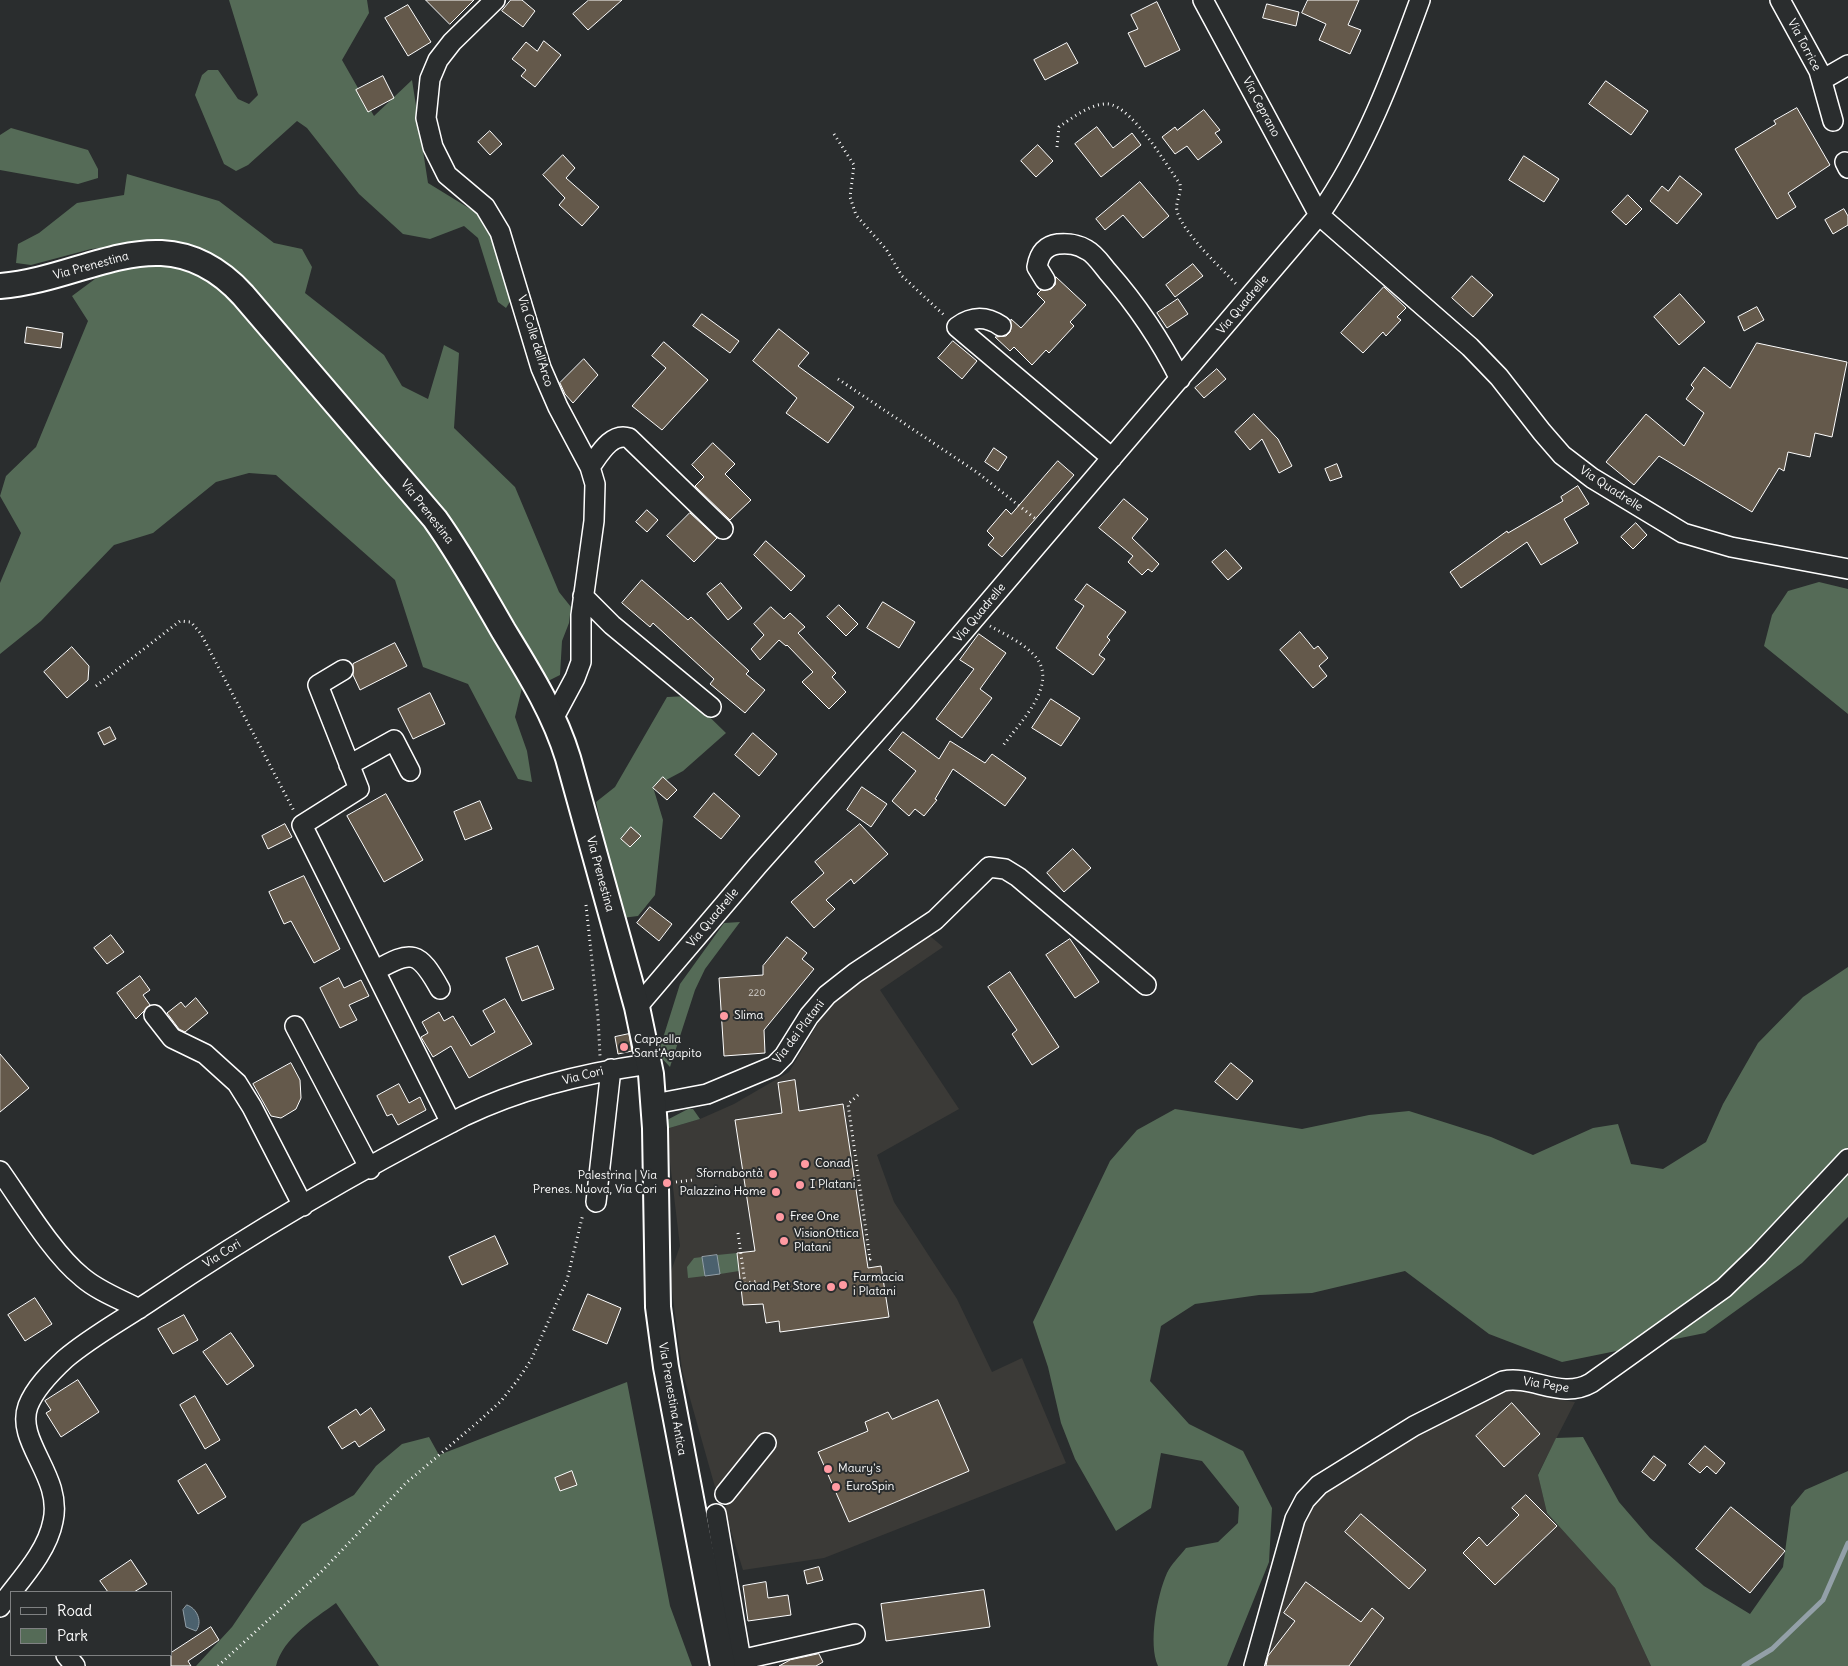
<!DOCTYPE html>
<html>
<head>
<meta charset="utf-8">
<style>
	body { margin:0 }
	#map { position:relative; width:1848px; height:1666px; overflow:hidden; background:#2a2d2e; font-family:Delius,sans-serif }
	canvas { display:block }
	.legend { position:absolute; left:10px; top:1591px; width:162px; height:65px; box-sizing:border-box; background:#2a2d2e; border:1px solid #7f8182; margin:0; padding:6px 9px; list-style:none; font-size:15px; color:#fff }
	.legend li { display:flex; align-items:center; gap:10px; height:25px }
	.legend b { width:25px; border:1px solid #7f8182 }
</style>
</head>
<body>
<div id="map">
<canvas width="1848" height="1666"></canvas>
<ul class="legend">
<li><b style="height:6px;background:#2a2d2e"></b>Road</li>
<li><b style="height:14px;background:#556b57"></b>Park</li>
</ul>
</div>
<script>
const ctx = document.querySelector('canvas').getContext('2d');
ctx.lineJoin = 'round';
function fillPath(path, color) {
  ctx.fillStyle = color;
  ctx.fill(path, 'evenodd');
}
function stroke(path, color, width, dash) {
  ctx.strokeStyle = color;
  ctx.lineWidth = width;
  ctx.lineCap = dash ? 'butt' : 'round';
  ctx.setLineDash(dash || []);
  ctx.stroke(path);
}
function write(font, color, halo, rows, align = 'center') {
  ctx.font = font + ' Delius,sans-serif';
  ctx.lineWidth = 4;
  ctx.setLineDash([]);
  ctx.textBaseline = 'middle';
  ctx.strokeStyle = halo;
  ctx.fillStyle = color;
  for (const [text, x, y, turn = 0] of rows) {
    ctx.save();
    ctx.translate(x, y);
    ctx.rotate((+turn || 0) * Math.PI / 180);
    ctx.textAlign = isNaN(turn) ? turn : align;
    if (halo) ctx.strokeText(text, 0, 0);
    ctx.fillText(text, 0, 0);
    ctx.restore();
  }
}
fillPath(new Path2D(`
	M930,936l13,11 -63,43 79,119 -82,46 17,47 63,97 35,73 30,-14 44,105 -242,95 -81,12 -19,-61 8,-11 -17,-11 -33,-117 -12,-96 10,-28 -14,-117 34,-10 34,-15 55,-32 45,-76 86,-58z
	M1516,1389l28,8 31,5 -37,72 9,39 68,75 36,78h-392l42,-151 37,-36 160,-89z`), '#3b3a37');
fillPath(new Path2D(`
	M229,0h138l2,13 -27,47 32,56 38,-36 16,103 57,35 10,25 16,57 -5,8 -8,-6 -20,-64 -14,-12 -34,13 -27,-5 -44,-40 -52,-66 -10,-7 -49,44 -12,6 -12,-7 -29,-69 7,-20 6,-5h10l20,29 11,5 9,-9z
	M11,128l77,22 10,19v9l-20,6 -78,-14v-35z
	M127,174l92,27 55,42 28,6 10,18 -7,26 79,62 18,31 26,13 16,-54 15,8 -5,75 61,59 44,105 12,15 -2,16 -7,18 -2,34 -16,8 -291,-390 -95,-51 -67,7 -60,16 -15,-2 2,-19 21,-11 38,-30 47,-8z
	M156,259l29,2 46,28 200,235 68,109 23,55 -7,29 12,34 5,31 -14,-3 -50,-95 -45,-17 -28,-87 -119,-105 -27,-2 -33,9 -63,51 -39,12 -73,76 -41,33v-71l21,-50 -21,-37 6,-20 30,-29 52,-126 -16,-25 27,-20z
	M1819,582l29,7v125l-84,-68 8,-31 16,-24z
	M688,696l38,37 -43,38 -30,16 10,33 -8,75 -17,21 -16,2 -26,-116 19,-15 52,-90z
	M740,922l-35,47 -10,21 -25,77 -12,-13 22,-70 44,-61z
	M1848,967v250l-46,46 -97,70 -143,29 -73,-28 -84,-63 -93,22 -53,2 -64,9 -34,22 -11,55 39,43 54,27 29,57 -3,54 -42,104h-69c-10,-22 -1,-71 9,-93 4,-9 13,-17 19,-25l32,-6 20,-19 1,-16 -37,-46 -41,-8 -10,55 -35,23 -41,-72 -14,-36 -13,-56 -15,-45 77,-161 27,-31 38,-21 127,20 67,-14 40,-4 82,26 42,18 60,-27 25,-4 13,40 32,5 43,-27 17,-38 35,-61 45,-46z
	M688,1109h5l7,10 -34,10 -1,-8z
	M737,1253l2,18 -19,3 -3,-19z
	M702,1257l3,19 -17,2 -1,-11 7,-9z
	M627,1382l43,224 22,60h-313l-43,-63c-22,16 -53,35 -60,63h-80l36,-39 70,-103 52,-29 22,-29 26,-22 27,-7 10,18z
	M1583,1437l36,65 31,36 54,48 46,28 33,-47 8,-60 14,-17 43,-19v195h-197l-36,-78 -68,-75 -9,-38 18,-37z`), '#556b57');
const water = new Path2D(`
	M717,1255l3,19 -15,2 -3,-19z
	M187,1605c10,3 16,17 9,26l-10,-4 -3,-17z`);
fillPath(water, '#4b616e');
stroke(water, '#93a0a8', 1);
stroke(new Path2D(`
	M1744,1666l28,-17 51,-49 25,-57`), '#93a0a8', 5);
const building = new Path2D(`
	M426,0h48l-24,24z
	M511,0h11l13,11 -12,16 -21,-16z
	M589,0h33l-34,30 -15,-16z
	M1308,0h51l-11,25 13,5 -11,24 -31,-14 7,-16 -24,-11z
	M1157,2l23,48 -35,17 -17,-34 10,-4 -7,-14z
	M1267,4l32,8 -3,14 -33,-8z
	M408,5l23,37 -23,14 -23,-38z
	M544,41l17,14 -26,32 -14,-11 5,-6 -14,-11 14,-17 11,9z
	M1067,43l11,20 -33,17 -11,-20z
	M383,76l11,22 -26,14 -12,-22z
	M1606,81l42,30 -17,24 -42,-31z
	M1797,108l33,57 -42,28 8,14 -19,12 -42,-70 41,-25 -2,-3z
	M1204,110l16,20 -5,3 7,9 -24,18 -11,-14 -12,8 -13,-17 13,-10 2,3z
	M1097,127l16,21 19,-15 9,12 -40,32 -26,-33z
	M490,131l12,13 -12,11 -12,-13z
	M1038,145l15,16 -17,16 -15,-16z
	M563,155l12,13 -9,10 33,29 -17,19 -23,-21 6,-7 -22,-23z
	M1524,156l35,23 -15,23 -35,-22z
	M1680,176l22,18 -25,30 -27,-23 12,-15 6,5z
	M1140,182l29,34 -26,22 -20,-23 -18,15 -9,-11z
	M1628,195l14,14 -16,16 -14,-13z
	M1844,209l4,7v9l-15,9 -8,-14z
	M1193,264l10,12 -28,21 -9,-12z
	M1472,276l21,19 -20,22 -21,-19z
	M1056,277l30,28 -16,17 4,4 -25,27 -3,-3 -14,15 -18,-18 -4,4 -15,-14 11,-1 4,-4 1,-13 10,9 24,-26 -8,-8 4,-4 10,-1 4,-4z
	M1384,287l22,21 -9,9 4,3 -15,16 -3,-4 -20,21 -22,-20z
	M1680,294l25,28 -26,23 -25,-28z
	M1178,299l10,15 -21,14 -10,-15z
	M1757,307l7,13 -20,11 -6,-14z
	M702,314l37,27 -9,12 -37,-27z
	M27,327l36,6 -2,15 -36,-5z
	M779,329l30,24 -11,13 56,41 -26,36 -42,-30 11,-15 -44,-37z
	M953,341l24,20 -15,18 -24,-21z
	M664,342l44,38 -46,50 -30,-24 34,-38 -14,-12z
	M1757,343l90,19 -15,75 -17,-4 -5,24 -22,-5 -4,19 -5,-3 -27,44 -93,-56 -25,29 -28,-23 40,-48 38,32 20,-33 -18,-14 8,-11 -3,-3 13,-18 26,21z
	M584,359l14,16 -25,28 -8,-9 -5,-11z
	M1217,369l9,10 -22,19 -9,-10z
	M1254,414l24,25 14,27 -13,7 -17,-34 -12,11 -15,-18z
	M713,443l22,21 -10,10 26,26 -21,20 -35,-34 9,-9 -12,-12z
	M994,448l13,9 -9,14 -13,-9z
	M1058,461l16,14 -72,82 -14,-12 6,-7 -7,-7 19,-22 5,5z
	M1337,464l5,13 -12,4 -5,-12z
	M1578,486l11,18 -25,15 14,24 -37,22 -14,-23 -66,46 -11,-16 57,-41 1,2 55,-32 -2,-4z
	M1124,499l24,20 -16,19 27,26 -7,8 -4,-3 -6,6 -14,-13 5,-6 -34,-28z
	M647,510l11,10 -11,12 -11,-10z
	M690,513l27,25 -23,24 -27,-26z
	M1636,523l11,12 -14,14 -12,-12z
	M766,541l39,35 -14,15 -37,-36z
	M1226,550l16,18 -14,12 -16,-18z
	M642,580l46,40 3,-3 58,54 -3,3 19,16 -20,23 -35,-29 4,-5 -61,-56 -3,4 -28,-24z
	M721,583l21,25 -14,12 -21,-26z
	M1087,584l39,28 -19,25 3,3 -11,15 6,4 -12,16 -37,-27 28,-42 -9,-6z
	M883,602l32,20 -16,26 -32,-20z
	M839,605l19,19 -12,12 -19,-19z
	M771,607l13,12 6,-6 15,14 -7,6 38,40 -4,4 14,15 -17,17 -27,-27 11,-10 -26,-27 -1,1 -7,-6 -19,20 -9,-11 13,-14 -10,-11z
	M1300,632l14,17 4,-3 10,12 -9,8 8,10 -14,12 -33,-38z
	M979,634l27,19 -26,36 12,9 -30,40 -26,-19 38,-50 -14,-9z
	M395,643l12,23 -47,24 -7,-15v-11z
	M72,647l17,19 -1,14 -21,18 -23,-26z
	M430,693l15,31 -32,15 -15,-30z
	M1051,699l29,19 -19,28 -29,-18z
	M110,727l6,12 -12,6 -6,-12z
	M903,732l36,27 11,-18 35,22 7,-9 34,24 -21,28 -52,-37 -18,30 2,1 -13,16 -9,-7 -6,7 -17,-15 24,-30 -27,-21z
	M753,733l24,21 -18,22 -24,-21z
	M663,777l14,13 -10,10 -14,-12z
	M862,787l25,17 -16,23 -24,-17z
	M714,793l26,23 -19,23 -27,-22z
	M386,794l37,66 -39,22 -37,-66z
	M480,801l12,28 -27,11 -11,-28z
	M285,824l7,13 -24,12 -6,-13z
	M860,824l28,30 -34,30 -3,-5 -25,21 9,9 -21,19 -23,-26 33,-29 -9,-11z
	M631,827l10,9 -11,11 -9,-8z
	M1073,849l18,19 -27,24 -17,-19z
	M304,876l36,73 -26,14 -23,-42 -7,3 -15,-32z
	M650,907l22,17 -13,17 -22,-18z
	M111,935l13,17 -17,12 -13,-16z
	M787,937l20,16 -5,6 12,10 -50,61 1,23 -41,3 -5,-78 44,-3v-9z
	M1070,939l29,43 -24,16 -29,-43z
	M538,946l16,43 -32,12 -16,-43z
	M1010,972l49,75 -27,18 -20,-31 5,-4 -29,-43z
	M140,976l10,14 -7,5 7,10 -14,14 -19,-26z
	M339,978l5,10 17,-8 8,16 -20,9 8,15 -17,8 -20,-40z
	M196,998l12,15 -23,19 -6,-3 -12,-16 14,-11 4,5z
	M505,999l27,45 -63,34 -18,-32 -18,11 -12,-20 7,-4 -6,-11 17,-10 5,9 9,-5 18,30 24,-14 -12,-21z
	M629,1034l3,17 -14,3 -3,-17z
	M0,1054l29,34 -29,24z
	M291,1063l9,17 1,18 -5,11 -15,9 -10,-2 -18,-32z
	M1231,1063l22,18 -16,19 -22,-18z
	M795,1080l4,31 44,-7 25,164 13,-2 8,51 -109,15 -1,-11 -13,2 -3,-19 -20,1 -6,-52 18,-2 -20,-131 47,-7 -4,-30z
	M399,1084l10,19 11,-6 6,13 -28,15 -6,-11 -5,2 -10,-20z
	M495,1236l13,28 -46,21 -13,-28z
	M588,1294l33,14 -14,36 -34,-14z
	M35,1298l17,26 -27,17 -17,-26z
	M184,1315l14,25 -25,14 -15,-25z
	M231,1333l23,33 -27,19 -24,-33z
	M78,1380l21,32 -38,25 -15,-24 5,-3 -6,-9z
	M195,1396l25,44 -15,9 -25,-44z
	M938,1400l31,71 -120,51 -31,-70 50,-21 -3,-9 23,-10 4,7z
	M1512,1403l28,31 -36,33 -28,-31z
	M371,1408l14,22 -26,17 -4,-6 -13,8 -14,-22 28,-18 4,6z
	M1705,1446l20,17 -9,11 -9,-8 -7,7 -11,-9z
	M1654,1456l12,9 -12,16 -12,-9z
	M206,1464l20,33 -28,17 -20,-33z
	M572,1471l5,14 -17,6 -5,-13z
	M1526,1495l31,31 -62,59 -32,-32 16,-16 8,9 32,-31 -7,-7z
	M1731,1507l54,44 -35,42 -54,-44z
	M1361,1514l65,56 -17,19 -64,-57z
	M131,1560l16,24 -13,8h-26l-8,-11z
	M819,1567l4,13 -16,4 -3,-13z
	M766,1582l2,16 20,-3 3,20 -43,6 -5,-35z
	M1306,1582l55,40 11,-14 12,10 -35,48h-83l2,-10 27,-35 -11,-8z
	M984,1590l6,37 -104,14 -5,-37z
	M211,1627l8,13 -31,21 3,5h-20v-13z
	M819,1654l4,8 -7,4h-37l11,-6z`);
fillPath(building, '#64594b');
stroke(building, '#fff', 1);
const minor = new Path2D(`
	M495,0l-43,42 -14,18 -8,19 -4,39 7,29 14,28 38,32 15,25 41,136 17,39 32,60 5,17 -1,37 -13,94v47l-6,16 -22,41
	M1203,0l116,215 151,132 29,30 43,55 20,23 30,23 91,55 48,14 117,22
	M1780,0l39,71 14,50
	M1822,80l26,-15
	M1845,162l3,6
	M1045,280l-8,-13c2,-12 7,-21 21,-23 11,-1 19,0 29,6 8,4 15,15 21,22 29,33 52,67 72,107
	M1001,326c-15,-10 -29,-10 -44,1l155,131
	M590,467c9,-12 21,-35 39,-29l94,91
	M583,596l29,29 99,82
	M343,670l-25,15 41,104 -57,36 149,298
	M349,765l45,-25 16,31
	M375,971c37,-22 44,-20 65,18
	M637,1007l121,-142 147,-165 414,-485c46,-65 74,-141 101,-215
	M154,1015l18,23 33,16 32,29 15,24 51,99
	M295,1026l75,143
	M654,1104l53,-10 67,-28 10,-10 25,-40 18,-21 28,-22 80,-53 54,-53 16,2 13,8 128,108
	M0,1171c22,31 53,83 82,106 16,14 38,22 57,32
	M596,1202l15,-133
	M725,1494l41,-51
	M716,1514l26,152
	M0,1607c19,-26 47,-54 53,-86 10,-45 -38,-79 -25,-115 7,-18 23,-34 37,-47 27,-23 61,-41 90,-61 98,-66 204,-128 309,-182 58,-28 121,-43 185,-52
	M66,1655l9,11
	M740,1660l115,-26
	M1254,1666l41,-147 10,-19 14,-15 95,-59 89,-45c30,-6 58,19 88,2l133,-95 34,-33 90,-96`);
const major = new Path2D(`
	M0,286c90,-7 165,-76 243,9l192,224c25,35 46,73 68,111 25,41 51,82 65,128l69,249 14,67 4,54 3,179 8,60 57,299`);
stroke(minor, '#fff', 22);
stroke(major, '#fff', 28);
stroke(new Path2D(`
	M834,134l20,31 -4,32 6,18 30,34 16,27 43,40
	M1057,147l2,-20c13,-9 32,-24 49,-23 24,2 59,62 72,80 2,10 -5,17 -3,27 6,22 44,57 61,75
	M838,379l140,94 59,47
	M990,626c14,8 31,16 42,27 31,29 -13,70 -30,94
	M96,686l84,-65 11,1 10,12 93,177
	M586,905l12,112 2,39
	M858,1095l-10,9 22,155h-4
	M676,1182l17,-2
	M738,1233l7,50 14,-2
	M737,1289h4
	M218,1666l105,-96 83,-87 72,-61 23,-21 16,-20 14,-21 36,-80 16,-66`), '#fff', 3, [1, 4]);
stroke(minor, '#2a2d2e', 19);
stroke(major, '#2a2d2e', 24);
for (const [x, y, r, color] of [
	[724,1016,5,"#ff9aa2"],
	[624,1047,5,"#ff9aa2"],
	[805,1164,5,"#ff9aa2"],
	[773,1174,5,"#ff9aa2"],
	[667,1183,5,"#ff9aa2"],
	[800,1185,5,"#ff9aa2"],
	[776,1192,5,"#ff9aa2"],
	[780,1217,5,"#ff9aa2"],
	[784,1241,5,"#ff9aa2"],
	[843,1285,5,"#ff9aa2"],
	[831,1287,5,"#ff9aa2"],
	[828,1469,5,"#ff9aa2"],
	[836,1487,5,"#ff9aa2"]
]) {
  const dot = new Path2D();
  dot.arc(x, y, r, 0, 2 * Math.PI);
  ctx.fillStyle = color;
  ctx.fill(dot);
  stroke(dot, '#2a2d2e', 2);
}
write('10px', '#d8d6d2', null, [
	["220",757,993]
]);
write('12px', '#fff', '#2a2d2e', [
	["Via Torrice",1804,45,62],
	["Via Ceprano",1261,107,62],
	["Via Prenestina",91,266,-15],
	["Via Quadrelle",1243,305,-50],
	["Via Colle dell'Arco",535,341,73],
	["Via Quadrelle",1611,489,33],
	["Via Prenestina",427,512,52],
	["Via Quadrelle",980,613,-50],
	["Via Prenestina",600,874,75],
	["Via Quadrelle",713,918,-50],
	["Via dei Platani",799,1032,-53],
	["Via Cori",583,1076,-14],
	["Via Cori",222,1254,-32],
	["Via Pepe",1546,1385,9],
	["Via Prenestina Antica",672,1399,80]
]);
write('12px', '#fff', '#2a2d2e', [
	["Slima",734,1016],
	["Cappella",634,1040],
	["Sant'Agapito",634,1054],
	["Conad",815,1164],
	["Sfornabontà",763,1174,"right"],
	["Palestrina | Via",657,1176,"right"],
	["Prenes. Nuova, Via Cori",657,1190,"right"],
	["I Platani",810,1185],
	["Palazzino Home",766,1192,"right"],
	["Free One",790,1217],
	["VisionOttica",794,1234],
	["Platani",794,1248],
	["Farmacia",853,1278],
	["i Platani",853,1292],
	["Conad Pet Store",821,1287,"right"],
	["Maury's",838,1469],
	["EuroSpin",846,1487]
], 'left');
</script>
</body>
</html>
